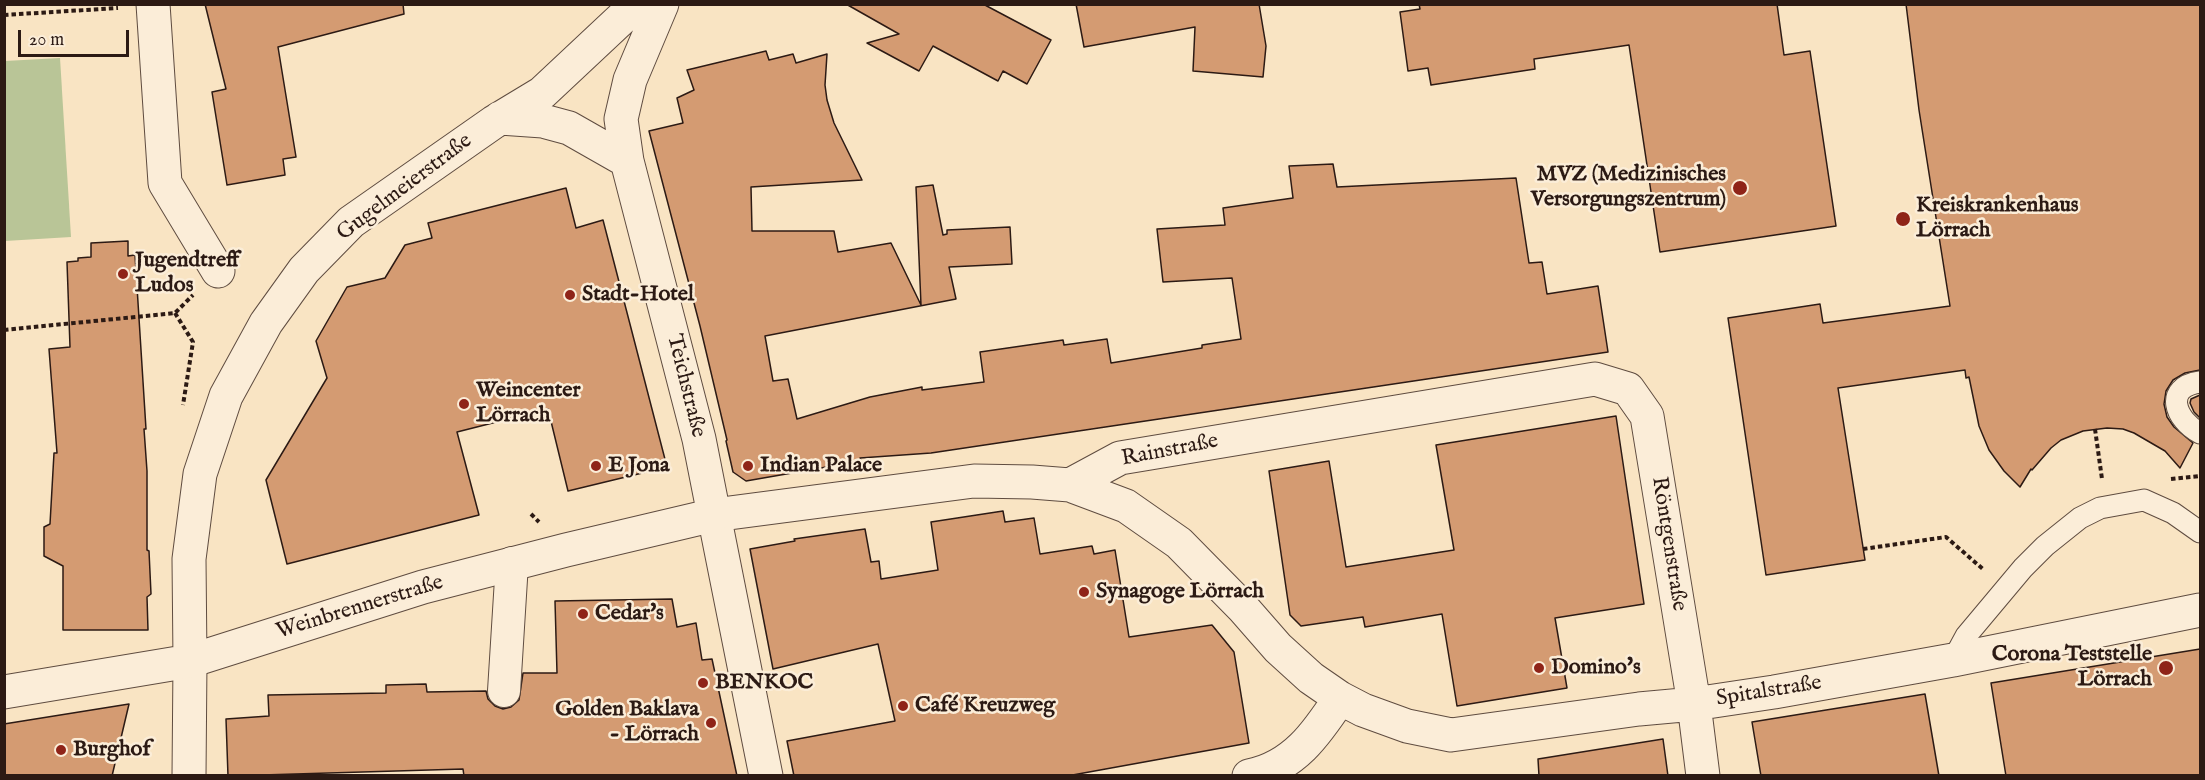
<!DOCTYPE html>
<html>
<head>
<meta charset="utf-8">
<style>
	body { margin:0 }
	#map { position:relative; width:2205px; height:780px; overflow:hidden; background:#f9e4c3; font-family:"IM FELL English",serif }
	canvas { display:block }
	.frame { position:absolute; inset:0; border:6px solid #2c1a14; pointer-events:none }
	.scale { position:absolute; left:18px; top:30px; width:111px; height:27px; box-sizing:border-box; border:3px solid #2c1a14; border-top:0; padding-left:8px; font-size:18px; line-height:21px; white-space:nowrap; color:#2c1a14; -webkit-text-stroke:4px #fbedd8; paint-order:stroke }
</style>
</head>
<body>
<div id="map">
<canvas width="2205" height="780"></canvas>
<div class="frame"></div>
<div class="scale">20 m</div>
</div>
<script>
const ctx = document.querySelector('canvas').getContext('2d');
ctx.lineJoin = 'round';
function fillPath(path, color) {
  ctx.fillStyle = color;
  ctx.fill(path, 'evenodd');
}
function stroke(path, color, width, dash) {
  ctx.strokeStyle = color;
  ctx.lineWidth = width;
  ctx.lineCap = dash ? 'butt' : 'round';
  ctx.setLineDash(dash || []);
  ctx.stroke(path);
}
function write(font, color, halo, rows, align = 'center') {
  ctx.font = font + ' "IM FELL English",serif';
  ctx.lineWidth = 5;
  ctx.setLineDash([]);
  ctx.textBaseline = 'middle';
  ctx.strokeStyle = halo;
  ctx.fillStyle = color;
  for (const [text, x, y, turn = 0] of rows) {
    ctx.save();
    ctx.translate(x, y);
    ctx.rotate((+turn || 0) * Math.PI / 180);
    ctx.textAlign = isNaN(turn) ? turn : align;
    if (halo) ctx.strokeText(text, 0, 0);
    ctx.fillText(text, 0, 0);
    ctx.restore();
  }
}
fillPath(new Path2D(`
	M60,58l11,179 -66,4v-180z`), '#b9c597');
const building = new Path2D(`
	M205,4h198l1,10 -126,33 18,110 -13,2 2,16 -58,10 -15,-93 14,-3z
	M846,4h137l68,36 -24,44 -24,-13 -5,10 -65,-35 -14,25 -52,-28 32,-9z
	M1076,4h183l7,42 -3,31 -70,-6 2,-44 -111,20z
	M1419,4h358l7,51 26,-4 26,175 -176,26 -31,-207 -95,14 1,10 -104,16 -3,-17 -20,3 -8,-59 20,-3z
	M1906,4h294v366l-15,3 -12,7 -7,11 -2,13 3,13 7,10 19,16 -13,25 -15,-17 -31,-18 -11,-4 -16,-1 -24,3 -22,9 -10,8 -19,22 -1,-1 -11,18 -16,-16 -15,-21 -10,-24 -10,-49 -3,1 -1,-8 -127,18 27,172 -99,15 -38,-257 92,-14 3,19 127,-17 -31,-196z
	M766,51l3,9 24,-6 3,9 31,-9 -2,31 2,15 7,23 28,57 -111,7 1,44h82l4,21 53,-9 30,62 -5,-118 17,-2 10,50 4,-1v-4l63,-3 2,37 -63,3 7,32 -191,37 8,45 15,-2 9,40 73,-22 52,-10v3l62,-8 -4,-30 83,-12 1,5 43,-6 4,24 91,-15v-3l39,-6 -9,-61 -69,4 -6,-53 68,-4 -2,-17 70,-10 -4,-32 44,-2 4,23 179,-9 13,85 13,-1 5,32 51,-8 10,66 -677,101 -71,5 1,3 -115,20 -13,-9 -7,-31 1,-1 -27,-114 -51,-195 34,-8 -6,-25 17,-8 -7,-20z
	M566,188l10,40 27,-8 64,247 -99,24 -20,-82 -91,23 22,83 -192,49 -21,-84 61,-102 -11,-37 31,-54 38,-9 20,-33 27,-7 -4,-15z
	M128,241v15l7,-1 11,174h-2l3,42v79l2,1 2,43 -4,3 1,33h-85v-64l-19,-10v-29l6,-3 4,-71h3l-8,-104 21,-2 -3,-85 11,-1v-3l13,-1v-14z
	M2200,395v23l-6,-6 -4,-9 1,-4z
	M1616,416l28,188 -89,14 12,70 -110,18 -15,-92 -77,13 -2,-10 -62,9 -11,-11 -21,-144 60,-10 17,106 108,-17 -18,-105z
	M1003,511l2,11 29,-4 6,36 52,-8 2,8 21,-4 14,87 83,-12 22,27 15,91 -182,33h-273l-7,-35 108,-20 -17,-77 -105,25 -23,-120 45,-8 -1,-2 71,-10 6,33 8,-1 2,18 57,-9 -7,-48z
	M672,599l5,28 19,-4 6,37 10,-1 25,117h-273l-1,-7 -235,7 -2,-57 43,-3 -1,-21 118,-2v-8l40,-1 1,8 59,-1 2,8 7,7 8,3 8,-2 8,-7 4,-27h34l-2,-72z
	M2200,649v127h-194l-15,-93z
	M1925,694l14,82h-178l-9,-54z
	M129,704l-17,72h-108v-52z
	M1663,739l5,37h-129l-1,-17z`);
fillPath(building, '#d49b72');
stroke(building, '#2c1a14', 1.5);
const service = new Path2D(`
	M2200,382c-37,5 -25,38 0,51
	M1953,660l13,-24 57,-68 22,-22 35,-28 20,-10 44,-8 29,13 27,19`);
const pedestrian = new Path2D(`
	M504,691l8,-128`);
const minor = new Path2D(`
	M153,4l12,179 53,88
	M1070,485l56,21 53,37 64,65 35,40 33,30 29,20 23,12 44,16 44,9 188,-26 55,-5 80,-12 179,-32 247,-50
	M189,776l1,-115
	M766,776l-52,-261 260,-34 58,1 38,3 50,-27 475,-79 33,10 19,27 47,288 9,72
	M1249,776c45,-9 68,-43 91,-78`);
const tertiary = new Path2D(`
	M500,118l43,3 26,7 58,33
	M190,661l-1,-102 11,-85 26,-78 40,-73 38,-53 47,-48 143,-100 48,-29 95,-89
	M4,692l186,-31 233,-74 143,-37 148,-35 -15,-76 -72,-278 -6,-42 9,-39 32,-76`);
stroke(service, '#5f4c40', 23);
stroke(pedestrian, '#5f4c40', 34);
stroke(minor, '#5f4c40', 35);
stroke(tertiary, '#5f4c40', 35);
stroke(new Path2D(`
	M4,15l114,-7
	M175,313l18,29 -10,63
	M4,330l171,-17 18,-18
	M2095,429l7,50
	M2171,479l29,-3
	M531,514l8,8
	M1863,549l83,-12 38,33`), '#2c1a14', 4, [4.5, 3]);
stroke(service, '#fbedd8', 21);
stroke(pedestrian, '#fbedd8', 32);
stroke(minor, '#fbedd8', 33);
stroke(tertiary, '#fbedd8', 33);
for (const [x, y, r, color] of [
	[1740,188,8,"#8f2418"],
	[1903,219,8,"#8f2418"],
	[123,274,6,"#8f2418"],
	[570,295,6,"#8f2418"],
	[464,404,6,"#8f2418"],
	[596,466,6,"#8f2418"],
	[748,466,6,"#8f2418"],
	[1084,592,6,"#8f2418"],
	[583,614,6,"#8f2418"],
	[1539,668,6,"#8f2418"],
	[2166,668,8,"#8f2418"],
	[703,683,6,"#8f2418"],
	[903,706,6,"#8f2418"],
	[711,723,6,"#8f2418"],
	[61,750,6,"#8f2418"]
]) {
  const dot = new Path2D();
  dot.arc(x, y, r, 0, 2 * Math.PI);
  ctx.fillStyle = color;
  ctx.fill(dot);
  stroke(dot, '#fbedd8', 2);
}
write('bold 22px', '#2c1a14', '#fbedd8', [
	["MVZ (Medizinisches",1726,175,"right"],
	["Versorgungszentrum)",1726,200,"right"],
	["Kreiskrankenhaus",1916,206],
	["Lörrach",1916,231],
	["Jugendtreff",135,261],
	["Ludos",135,286],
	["Stadt-Hotel",582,295],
	["Weincenter",476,391],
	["Lörrach",476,416],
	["E Jona",608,466],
	["Indian Palace",760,466],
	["Synagoge Lörrach",1096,592],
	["Cedar's",595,614],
	["Corona Teststelle",2152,655,"right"],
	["Lörrach",2152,680,"right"],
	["Domino's",1551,668],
	["BENKOC",715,683],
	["Café Kreuzweg",915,706],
	["Golden Baklava",699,710,"right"],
	["- Lörrach",699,735,"right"],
	["Burghof",73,750]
], 'left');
write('22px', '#2c1a14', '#fbedd8', [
	["Gugelmeierstraße",405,188,-37],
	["Teichstraße",685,386,76],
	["Rainstraße",1170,451,-11],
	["Röntgenstraße",1668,544,81],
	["Weinbrennerstraße",360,608,-17],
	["Spitalstraße",1769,692,-9]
]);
</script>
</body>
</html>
